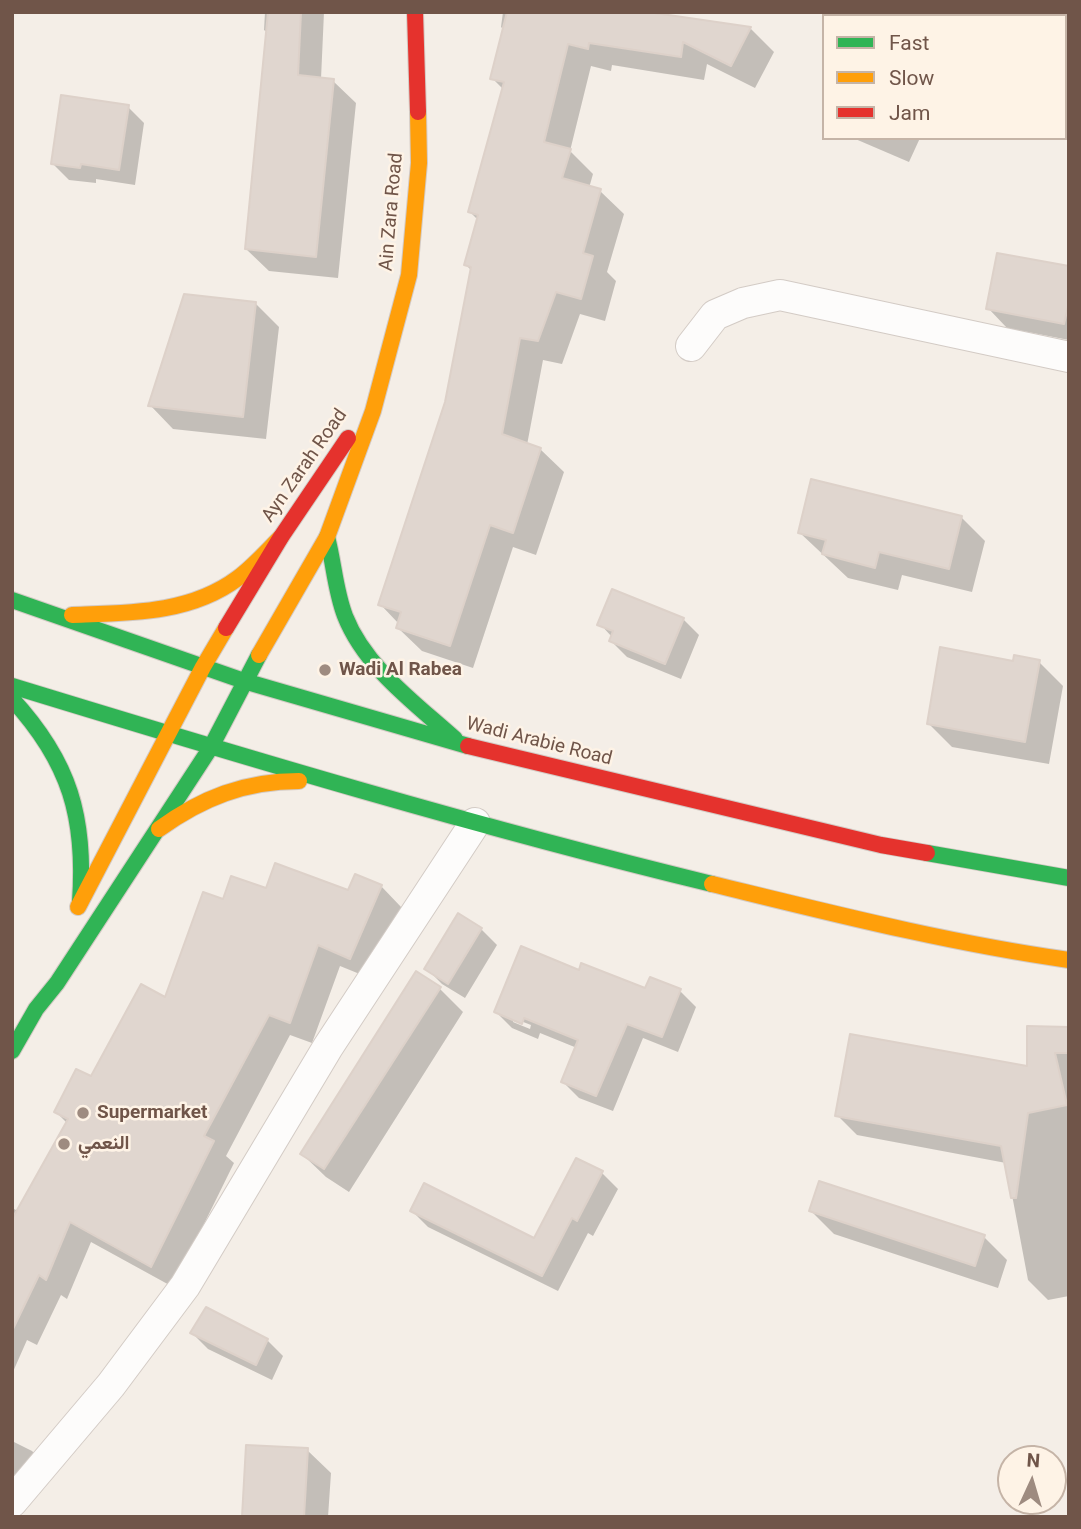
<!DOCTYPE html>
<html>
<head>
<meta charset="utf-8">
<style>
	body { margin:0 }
	#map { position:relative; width:1081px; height:1529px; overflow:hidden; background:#f4eee7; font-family:Roboto,sans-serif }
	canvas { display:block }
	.frame { position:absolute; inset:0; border:14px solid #705549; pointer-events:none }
	.legend { position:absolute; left:822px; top:14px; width:245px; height:126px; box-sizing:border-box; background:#fef3e6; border:2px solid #c5b4a7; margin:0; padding:9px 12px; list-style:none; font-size:21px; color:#705549 }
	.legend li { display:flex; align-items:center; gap:14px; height:35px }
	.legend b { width:35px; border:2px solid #c5b4a7 }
	.north { position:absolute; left:997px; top:1445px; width:70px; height:70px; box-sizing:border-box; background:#fef3e6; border:2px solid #c5b4a7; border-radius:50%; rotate:4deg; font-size:19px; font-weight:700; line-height:28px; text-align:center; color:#705549 }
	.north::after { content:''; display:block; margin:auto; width:24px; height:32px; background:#9e8b80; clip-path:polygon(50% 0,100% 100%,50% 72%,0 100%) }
</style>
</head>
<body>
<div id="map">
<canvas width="1081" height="1529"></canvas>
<div class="frame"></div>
<ul class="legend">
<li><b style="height:9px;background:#30b455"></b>Fast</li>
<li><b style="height:9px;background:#ff9f0a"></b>Slow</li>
<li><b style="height:9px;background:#e5322d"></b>Jam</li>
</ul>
<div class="north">N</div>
</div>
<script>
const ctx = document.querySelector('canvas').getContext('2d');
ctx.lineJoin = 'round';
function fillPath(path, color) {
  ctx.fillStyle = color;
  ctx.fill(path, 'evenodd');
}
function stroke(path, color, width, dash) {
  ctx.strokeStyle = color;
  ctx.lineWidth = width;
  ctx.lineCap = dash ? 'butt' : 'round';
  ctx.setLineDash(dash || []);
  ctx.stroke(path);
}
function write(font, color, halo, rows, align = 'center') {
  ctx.font = font + ' Roboto,Vazirmatn,sans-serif';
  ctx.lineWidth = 5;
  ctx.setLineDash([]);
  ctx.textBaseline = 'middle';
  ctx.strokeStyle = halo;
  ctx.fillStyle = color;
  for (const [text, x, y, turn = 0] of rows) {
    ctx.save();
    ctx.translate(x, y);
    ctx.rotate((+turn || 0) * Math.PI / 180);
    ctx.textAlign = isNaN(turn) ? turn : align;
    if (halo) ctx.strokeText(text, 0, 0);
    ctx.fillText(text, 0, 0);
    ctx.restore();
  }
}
fillPath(new Path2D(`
	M265,12h59l-3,67 12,2 23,22 -18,175 -69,-7 -23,-22 22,-216 -4,-3z
	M503,12h133l115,17 23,23 -19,36 -48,-24 -3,16 -92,-15 -1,6 -20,-5 -21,85 23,23 -4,14 11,3 24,23 -17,58 9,9 -11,40 -25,-7 -18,50 -19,-4 -16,85 13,4 24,23 -28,83 -23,-8 -40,121 -51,-17 -24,-23 1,-4 -19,-20 66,-202 26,-131 -6,-6 12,-45 -8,-8 34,-122 -12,-12 12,-48 -3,-3z
	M128,107l16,16 -9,62 -39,-6v4l-27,-3 -16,-16z
	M853,138h67l-11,24z
	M1069,268v72l-62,-12 -19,-20z
	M256,304l23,23 -13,112 -93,-10 -23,-24z
	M961,517l24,24 -13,51 -70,-17 -4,15 -50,-12 -49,-46z
	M683,619l16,16 -18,44 -54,-22 -16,-16 1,-4 -12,-13z
	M1039,662l24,24 -14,78 -97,-17 -24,-24 86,-60z
	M381,886l21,22 -30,71 -32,-13 -28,77 -22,-8 -64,121 8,7 -61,124 -82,-45 -24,57 -6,-4 -24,50 -10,-5 -15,34v-166l6,3 49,-88 -11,-11 36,-33 74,-79 58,-99 43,-11 82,2z
	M481,929l16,16 -32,53 -23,-14 -16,-16z
	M579,972l67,19 5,-12 29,12 16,16 -18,45 -35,-14 -30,73 -34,-13 -16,-16 14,-34 -37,-15 -2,6 -26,-11 -16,-16zM513,1018l18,7 -1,4 -17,-7z
	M439,988l24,24 -114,180 -23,-15 -24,-23z
	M1069,1028v268l-21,4 -20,-20 -22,-117 -149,-28 -20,-20 191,-47z
	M602,1173l16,16 -25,47 -5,-3 -30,58 -130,-64 -16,-16 123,29z
	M811,1211l173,26 23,23 -9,28 -164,-54z
	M192,1333l75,7 16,16 -11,24 -64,-31z
	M12,1441l20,10 21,21 -11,13 -30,-11z
	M307,1450l24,23 -3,44h-84z`), '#0003');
const building = new Path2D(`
	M268,12h33l-3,63 36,4 -18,178 -71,-8z
	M507,12h141l103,15 -20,39 -48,-24 -2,15 -92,-14 -1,6 -20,-5 -24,98 27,7 -9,29 39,11 -18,64 10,3 -12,43 -25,-7 -18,49 -18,-3 -18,96 39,14 -28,85 -23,-8 -40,121 -54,-18 5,-16 -23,-7 67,-203 26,-135 -7,-2 14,-50 -10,-3 36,-130 -14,-3z
	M61,95l68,10 -10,65 -38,-6 -1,4 -29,-4z
	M997,253l72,13v36l-5,22 -78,-15z
	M184,294l72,8 -13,115 -95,-11z
	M811,479l151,37 -13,53 -70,-17 -4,16 -53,-14 4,-14 -28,-7z
	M612,589l72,29 -19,46 -56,-23 4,-10 -16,-6z
	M940,647l73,14 1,-6 26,5 -15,82 -98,-18z
	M275,863l73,27 7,-16 27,11 -32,74 -32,-14 -28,78 -21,-8 -65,121 10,5 -63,126 -81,-45 -24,58 -7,-5 -27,56v-112l56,-100 -14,-7 22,-43 15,7 50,-92 24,13 38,-105 20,7 8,-23 35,12z
	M458,913l24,15 -34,56 -24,-15z
	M521,946l58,24 2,-7 64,25 5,-11 31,12 -19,48 -35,-13 -31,72 -35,-14 17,-42 -54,-22 -2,6 -28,-12z
	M416,971l25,16 -117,182 -24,-15z
	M1027,1026l42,1v26h-14l12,52 -39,8 -12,85h-5l-10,-52 -166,-30 15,-82 177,32z
	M576,1158l27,13 -26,50 -5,-3 -30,58 -132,-65 14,-28 110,55z
	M819,1181l166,54 -10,31 -166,-55z
	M206,1307l62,32 -12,26 -66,-32z
	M246,1445l62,3 -4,69h-62z`);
fillPath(building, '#e0d6cf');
stroke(building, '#ddd1c9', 2);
const street = new Path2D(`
	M691,346l24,-31 28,-12 37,-8 289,62
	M12,1502l99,-117 74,-99 143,-239 147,-224`);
const fast = new Path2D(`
	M327,537c7,26 8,53 18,79 20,51 70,87 110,123
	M12,600l232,81 224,65
	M12,686c232,71 465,141 700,198
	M12,699c58,63 74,119 68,203
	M927,853l142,25
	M12,1051l24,-42 21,-26 154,-236 48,-92`);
const slow = new Path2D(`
	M72,615c57,-2 118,-1 166,-37 16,-12 29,-27 43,-41
	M259,655l68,-118 46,-126 36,-136 10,-112 -1,-51
	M159,829c43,-31 86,-48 140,-48
	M712,884c119,29 236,59 357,76
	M78,907l125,-240 23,-39`);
const jam = new Path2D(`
	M415,12l3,100
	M226,628l55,-91 67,-99
	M468,746l413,99 46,8`);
stroke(street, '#d3cbc5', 32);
stroke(fast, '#d3cac4', 18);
stroke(slow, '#d3cac4', 18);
stroke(jam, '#d3cac4', 18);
stroke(street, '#fdfcfb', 30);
stroke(fast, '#30b455', 16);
stroke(slow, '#ff9f0a', 16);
stroke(jam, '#e5322d', 16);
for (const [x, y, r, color] of [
	[325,670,7,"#9e8b80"],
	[83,1113,7,"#9e8b80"],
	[64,1144,7,"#9e8b80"]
]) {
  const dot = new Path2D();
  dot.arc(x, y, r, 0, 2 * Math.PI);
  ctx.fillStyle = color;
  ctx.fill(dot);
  stroke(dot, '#fef3e6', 2.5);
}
write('19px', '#705549', '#fef3e6', [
	["Ain Zara Road",392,212,-85],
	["Ayn Zarah Road",305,466,-55],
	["Wadi Arabie Road",539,742,14]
]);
write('bold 19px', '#705549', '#fef3e6', [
	["Wadi Al Rabea",339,670],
	["Supermarket",97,1113],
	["النعمي",78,1144]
], 'left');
</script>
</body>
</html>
